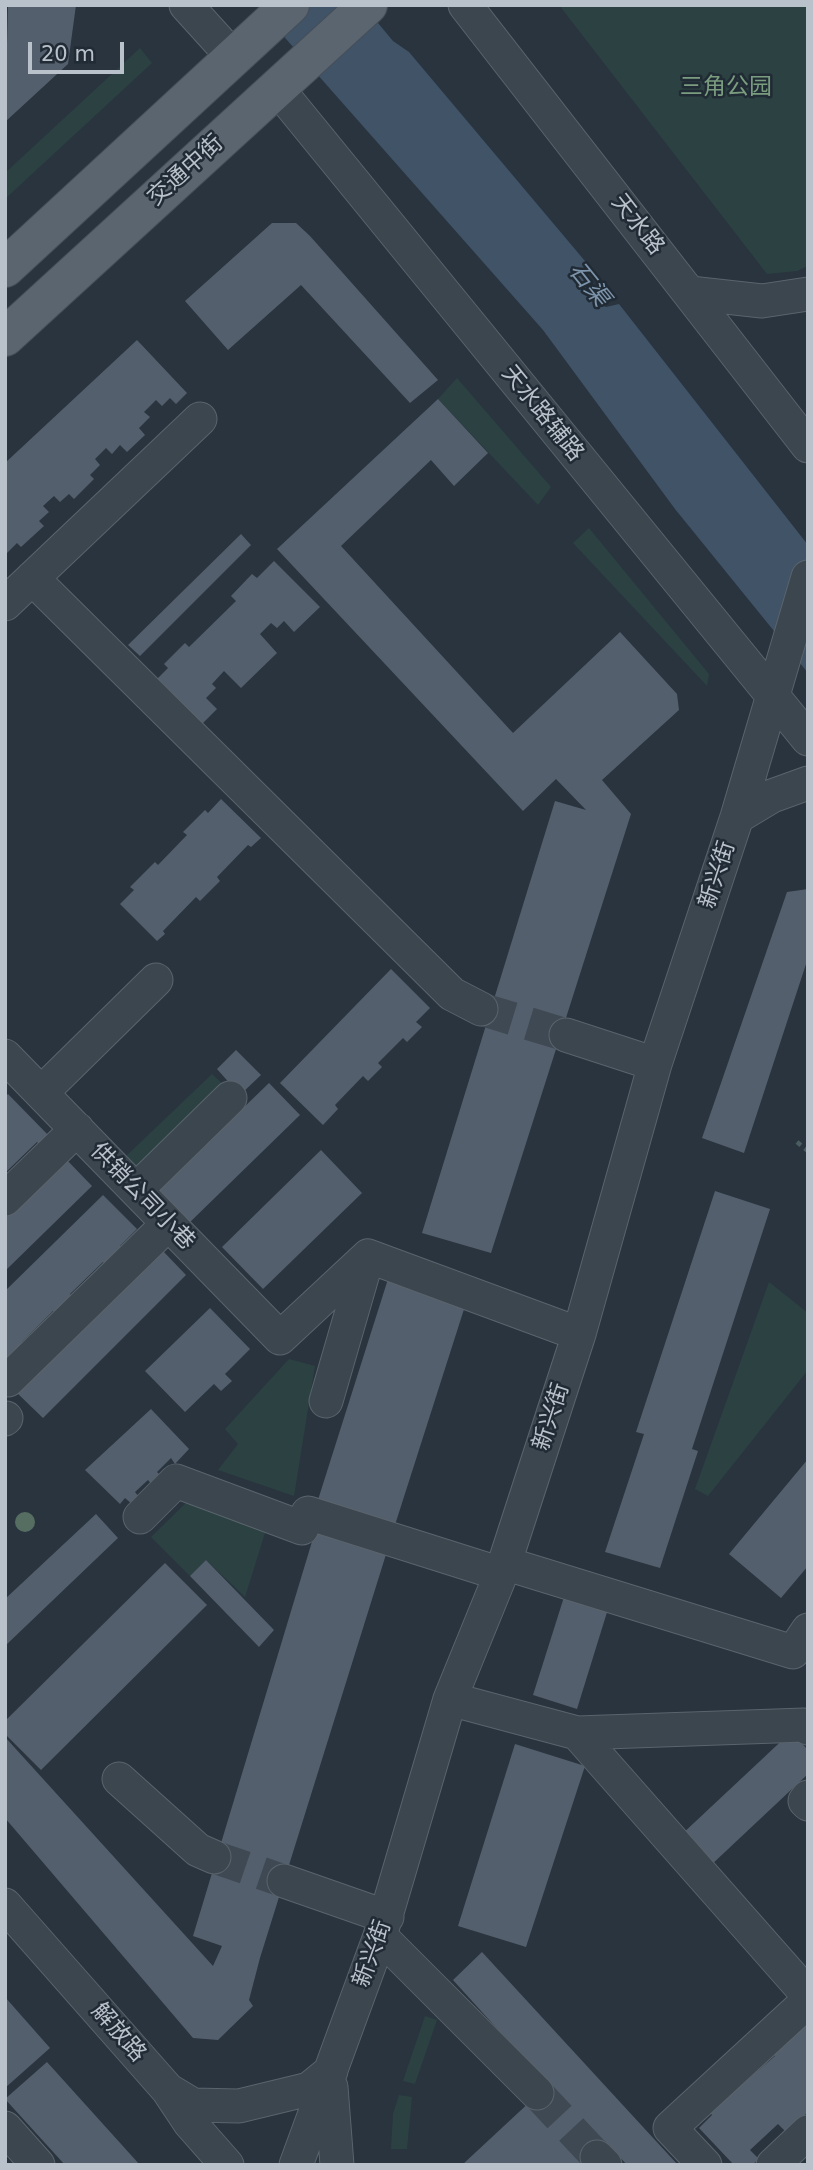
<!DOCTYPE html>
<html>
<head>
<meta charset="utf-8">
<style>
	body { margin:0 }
	#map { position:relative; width:813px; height:2170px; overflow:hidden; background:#29343f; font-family:"DejaVu Sans",sans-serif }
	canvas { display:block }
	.frame { position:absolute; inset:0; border:7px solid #b9c1ca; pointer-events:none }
	.scale { position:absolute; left:28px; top:42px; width:96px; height:32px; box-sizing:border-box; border:4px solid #b9c1ca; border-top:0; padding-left:9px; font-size:21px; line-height:24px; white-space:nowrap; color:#b9c1ca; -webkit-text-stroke:5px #212b35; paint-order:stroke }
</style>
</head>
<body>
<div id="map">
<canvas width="813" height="2170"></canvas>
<div class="frame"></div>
<div class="scale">20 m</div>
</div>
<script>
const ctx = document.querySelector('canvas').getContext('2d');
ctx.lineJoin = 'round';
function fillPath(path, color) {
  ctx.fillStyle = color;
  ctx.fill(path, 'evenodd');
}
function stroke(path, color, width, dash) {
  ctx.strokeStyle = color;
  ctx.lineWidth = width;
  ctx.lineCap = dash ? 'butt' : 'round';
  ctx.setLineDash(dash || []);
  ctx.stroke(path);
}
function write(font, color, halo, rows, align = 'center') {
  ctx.font = font + ' "DejaVu Sans","Noto Sans SC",sans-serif';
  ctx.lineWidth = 5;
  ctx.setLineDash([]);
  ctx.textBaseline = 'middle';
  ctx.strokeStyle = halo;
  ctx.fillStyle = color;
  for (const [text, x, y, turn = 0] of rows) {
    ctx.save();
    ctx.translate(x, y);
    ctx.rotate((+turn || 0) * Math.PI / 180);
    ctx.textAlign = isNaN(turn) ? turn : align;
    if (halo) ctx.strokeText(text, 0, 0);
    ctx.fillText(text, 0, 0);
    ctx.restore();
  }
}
fillPath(new Path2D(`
	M559,5h249v261l-11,5 -30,3z
	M140,48l12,15 -147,136v-26z
	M457,378l94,109 -13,18 -100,-106z
	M589,528l120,146 -2,12 -134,-143z
	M212,1074l14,13 -88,87 -15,-15z
	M769,1282l39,31v57l-100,126 -13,-7z
	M289,1359l26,7 -21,130 -76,-26 20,-26 -13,-15z
	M200,1489l70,28 -25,80 -39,-37 -16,16 -39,-39z
	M425,2016l12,4 -22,64 -12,-3z
	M399,2095l13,2 -5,52h-16l2,-35z`), '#2c4141');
fillPath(new Path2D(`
	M256,5h107l30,36 16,11 181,215 -6,14 4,16 18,10 13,-3 189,241v128l-133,-164 -132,-179z`), '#405367');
fillPath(new Path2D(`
	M8,5h68l-8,59 -63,58z
	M272,223h24l14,13 128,144 -28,23 -109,-118 -73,65 -43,-49z
	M137,340l50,53 -11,11 -6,-6 -8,8 -6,-6 -12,12 6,5 -11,11 6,7 -18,17 -7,-7 -8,9 -6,-6 -11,11 5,6 -10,10 4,4 -20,20 -5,-5 -9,8 -6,-6 -11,10 6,6 -10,9 5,5 -23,21 -4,-4 -12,12v-92z
	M438,399l50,54 -34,33 -23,-26 -90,86 172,187 107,-101 57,62 2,16 -77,70 29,34 -140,439 -69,-20 133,-432 31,9 -30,-31 -33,32 -246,-262z
	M241,534l10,11 -111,111 -12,-11z
	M274,561l46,46 -26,25 -10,-11 -7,7 -6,-5 -11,11 17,19 -36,35 -17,-17 -12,13 4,4 -10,10 11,11 -17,17 -45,-45 13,-13 -4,-4 21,-21 4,4 47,-46 -5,-5 21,-22 5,4z
	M221,799l40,39 -10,9 -3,-2 -31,32 3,4 -20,20 -4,-4 -33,34 2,3 -8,7 -37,-37 14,-14 -4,-3 25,-25 3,3 29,-30 -4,-3 22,-22 3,3z
	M808,889v69l-64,195 -42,-15 85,-246z
	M391,969l39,39 -14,14 6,5 -15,15 -4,-4 -25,25 4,4 -14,14 -5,-5 -28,29 3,4 -15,16 -43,-42z
	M236,1050l25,25 -21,20 -23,-26z
	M269,1083l31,32 -113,110 -32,-32z
	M8,1094l43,44 -9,9 -5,-5 -32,31 6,6 -6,5v-87z
	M321,1150l41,43 -99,96 -41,-42z
	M63,1156l29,30 -87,85v-59z
	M715,1191l55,18 -78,240 6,2 -38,117 -55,-16 39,-118 -8,-2z
	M103,1195l34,34 -17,17 2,3 -16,16 -3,-3 -33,32 3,4 -16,16 -4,-3 -31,31 3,3 -16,15 -4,-3v-66z
	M162,1250l24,25 -143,143 -27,-26z
	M388,1279l78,24 -72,225 -77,-25z
	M210,1308l40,41 -25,25 7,7 -11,10 -7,-7 -29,28 -40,-41z
	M151,1409l38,40 -14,15 -4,-6 -14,14 4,4 -9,9 -4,-5 -13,12 4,5 -7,7 -7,-6 -5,6 -35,-34z
	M808,1459v107l-27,32 -52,-44z
	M96,1514l22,24 -113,108v-47z
	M317,1525l71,23 -128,410 -11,42 4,6 -35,34 -25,-2 -188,-220v-81l208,229 9,-20 -29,-10z
	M206,1560l68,70 -15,17 -69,-71z
	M165,1563l42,42 -166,165 -36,-36v-13z
	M564,1597l44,12 -31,100 -44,-14z
	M791,1732l17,18v24l-99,93 -29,-31z
	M515,1744l70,22 -59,181 -68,-21z
	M482,1952l196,213h-51l-22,-24 -25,24h-118l86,-80 -95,-105z
	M5,1997l45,51 -45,40z
	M808,2019v93l-22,20 -8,-8 -28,26 9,9 -7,6h-18l-35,-37 13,-13 -2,-3 65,-56 -3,-4z
	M47,2062l93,103h-75l-60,-66z`), '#545f6d');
stroke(new Path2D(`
	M481,1009l85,26
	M214,1857l70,24
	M537,2093l60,64`), '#3f4954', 33, [33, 17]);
const minor = new Path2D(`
	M186,5l48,53
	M465,5l343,441
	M277,88l531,651
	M690,293l72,8 46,-7
	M32,578l420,416 29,15
	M5,604l195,-185
	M737,817l35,-21 36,-13
	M566,1035l89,29
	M5,1056l275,282 88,-82 211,78
	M41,1093l115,-113
	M136,1190l94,-92
	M5,1199l72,-70
	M8,1380l160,-156
	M326,1401l42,-145
	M5,1419l1,-1
	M140,1517l36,-36 126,47 6,-15 193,61
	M504,1563l289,89 15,-22
	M450,1699l127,34 227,-8 4,3
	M577,1733l231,262
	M119,1779l79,71 16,7
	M808,1797l-3,4 3,3
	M284,1881l103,36
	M5,1905l163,185 22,33 37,42
	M380,1936l157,157
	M331,2087l6,78
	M168,2090l25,15 46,1 70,-17 22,-18
	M5,2128l33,37
	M597,2157l8,8
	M296,2165l84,-229 70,-237 51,-125 78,-240 76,-270 82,-247 71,-240
	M705,2165l-35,-37 138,-127
	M773,2165l35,-33`);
const major = new Path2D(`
	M5,268l285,-263
	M5,337l363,-332`);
stroke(minor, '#5a646d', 35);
stroke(major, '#464f59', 40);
stroke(new Path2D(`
	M797,1142l11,9`), '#4b5e5f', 4.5, [5, 5]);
stroke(minor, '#3c464f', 33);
stroke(major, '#5b656f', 38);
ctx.fillStyle = '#566e62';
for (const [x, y] of [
	[25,1522]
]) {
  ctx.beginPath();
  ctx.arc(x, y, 10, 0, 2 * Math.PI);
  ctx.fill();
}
write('23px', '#7a9d7f', '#212b35', [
	["三角公园",726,88]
]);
write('23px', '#b9c1ca', '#212b35', [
	["交通中街",186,171,-42],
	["天水路",637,225,52],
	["天水路辅路",542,414,51],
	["新兴街",718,875,-72],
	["供销公司小巷",142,1197,46],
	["新兴街",552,1417,-72],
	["新兴街",373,1954,-70],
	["解放路",118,2033,49]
]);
write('italic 24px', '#7d94aa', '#212b35', [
	["石渠",588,285,51]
]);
</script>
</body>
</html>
